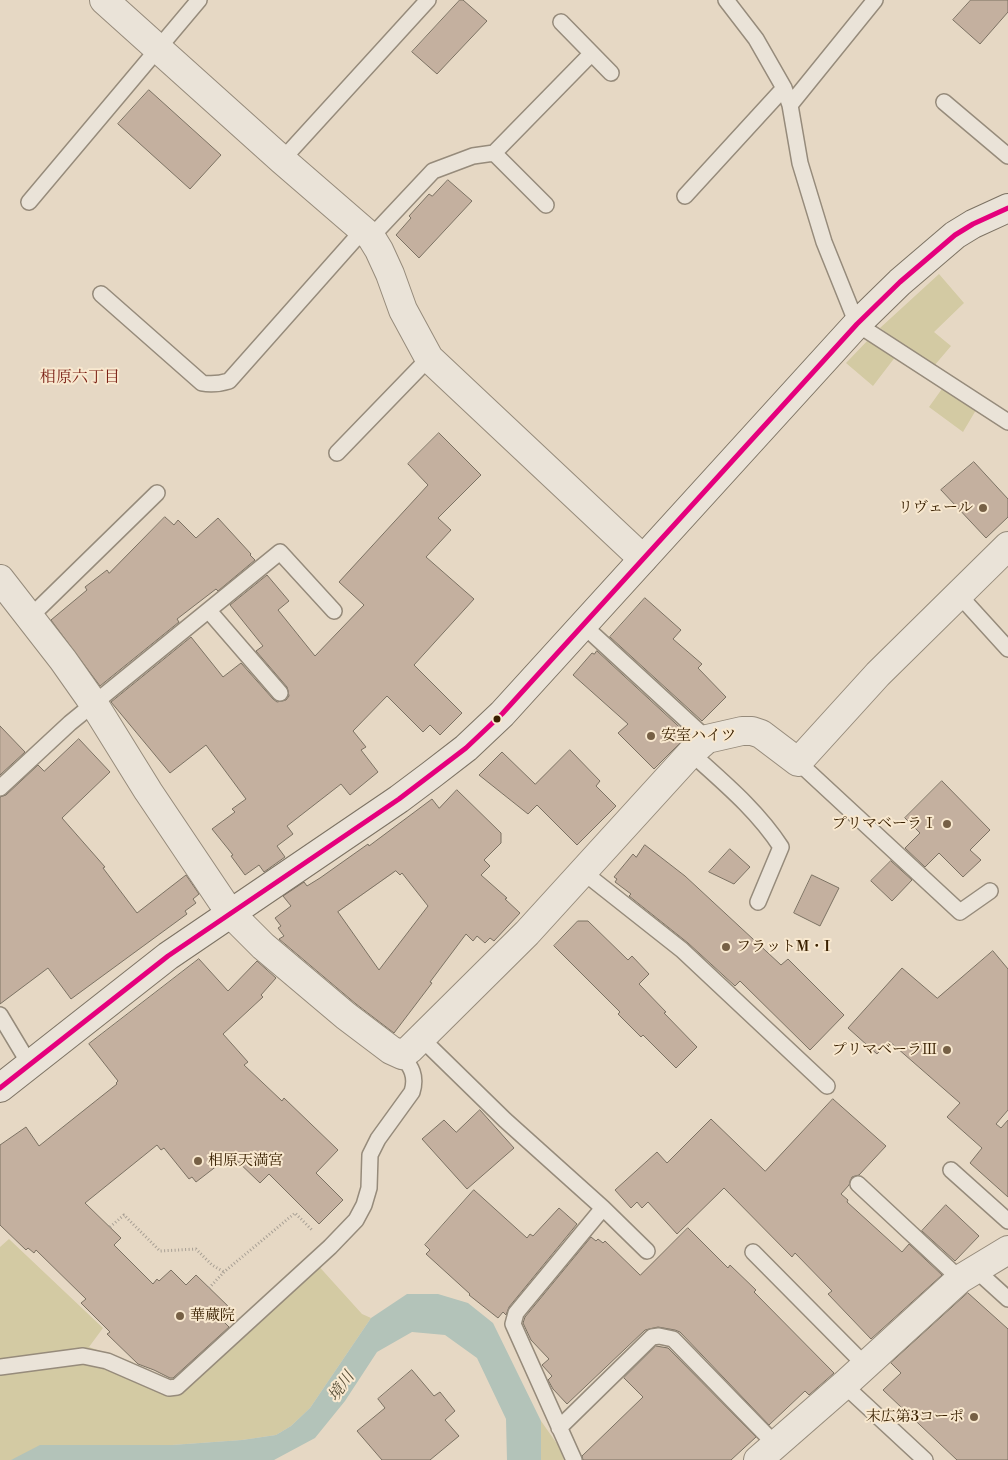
<!DOCTYPE html>
<html>
<head>
<meta charset="utf-8">
<style>
	body { margin:0 }
	canvas { display:block; background:#e6d8c4 }
</style>
</head>
<body>
<canvas width="1008" height="1460"></canvas>
<script>
const ctx = document.querySelector('canvas').getContext('2d');
ctx.lineJoin = 'round';
function fillPath(path, color) {
  ctx.fillStyle = color;
  ctx.fill(path, 'evenodd');
}
function stroke(path, color, width, dash) {
  ctx.strokeStyle = color;
  ctx.lineWidth = width;
  ctx.lineCap = dash ? 'butt' : 'round';
  ctx.setLineDash(dash || []);
  ctx.stroke(path);
}
function write(font, color, halo, rows, align = 'center') {
  ctx.font = font + ' "Libre Bodoni","Noto Serif JP",serif';
  ctx.lineWidth = 4;
  ctx.setLineDash([]);
  ctx.textBaseline = 'middle';
  ctx.strokeStyle = halo;
  ctx.fillStyle = color;
  for (const [text, x, y, turn = 0] of rows) {
    ctx.save();
    ctx.translate(x, y);
    ctx.rotate((+turn || 0) * Math.PI / 180);
    ctx.textAlign = isNaN(turn) ? turn : align;
    if (halo) ctx.strokeText(text, 0, 0);
    ctx.fillText(text, 0, 0);
    ctx.restore();
  }
}
fillPath(new Path2D(`
	M939,274l25,29 -30,29 17,14 -17,20 -54,-38z
	M869,339l27,17 -23,30 -27,-23z
	M944,386l32,24 -13,22 -34,-25z
	M9,1239l94,89 -14,19 43,15 24,21 16,5 143,-126 47,52 9,4 -61,90 -19,18 -15,9 -34,5 -70,5h-79l-82,15h-11v-213z
	M541,1421l19,27 4,12h-23z`), '#d3caa3');
fillPath(new Path2D(`
	M407,1294h31l30,9 25,20 48,98v39h-34l-1,-41 -29,-61 -32,-23 -33,-3 -35,20 -32,49 -30,37 -41,22h-263l29,-15h132l70,-5 34,-5 15,-9 19,-18 61,-90z`), '#b3c3b9');
const building = new Path2D(`
	M460,0h3l24,21 -50,53 -25,-22z
	M971,0h37v12l-28,32 -27,-24z
	M149,90l72,65 -31,34 -72,-65z
	M448,180l24,21 -53,57 -23,-23 15,-17 -2,-2 20,-22 3,2z
	M439,433l42,42 -43,43 13,12 -25,27 48,42 -60,66 48,48 -22,22 -10,-10 -7,7 -36,-36 -34,35 13,16 -5,3 17,22 -28,23 -9,-11 -54,42 6,8 -16,12 8,11 -21,15 -5,-7 -14,10 -14,-19 2,-1 -21,-26 23,-17 -3,-3 14,-10 -40,-54 -36,28 -59,-71 80,-65 32,40 18,-14 32,36 4,3 9,-2 3,-4 -2,-9 -31,-36 7,-5 -33,-41 37,-30 22,26 -11,9 37,46 49,-51 -25,-23 89,-97 -20,-21z
	M974,462l34,37v18l-22,21 -45,-48z
	M165,517l9,8 4,-5 18,18 22,-20 33,36 -1,1 5,5 -37,31 -2,-2 -39,30 2,3 -79,64 -49,-66 36,-30 -2,-3 22,-17 2,3z
	M645,598l36,32 -8,9 29,25 -4,4 28,29 -24,24 -92,-84z
	M597,651l91,84 -34,34 -36,-36 10,-9 -55,-49 19,-22 2,1z
	M0,726l25,26 -25,23z
	M79,739l31,33 -48,46 43,49 -2,1 34,45 49,-38 13,19 -6,5 3,4 -11,8 2,3 -116,85 -23,-31 -48,36v-207l6,-2 32,-30 6,6z
	M570,750l30,31 -4,5 20,20 -39,39 -40,-40 -9,9 -49,-39 23,-23 33,32z
	M942,781l48,49 -20,20 11,10 -18,17 -24,-24 -14,14 -20,-19 15,-15 -15,-15z
	M457,790l44,43v10l-17,17 6,6 -9,9 26,23 -2,1 15,14 -26,28 -4,-3 -5,5 -8,-7 -4,5 -7,-7 -36,48 2,1 -38,50 -38,-29 -77,-65 5,-3 -6,-8 3,-2 -6,-8 16,-12 -8,-10 21,-14 3,4 13,-8 48,-34 1,2 63,-47 7,9zM396,871l4,4 2,-2 26,33 -49,64 -41,-58z
	M645,845l40,31 96,89 7,-6 56,56 -34,35 -70,-69 -5,5 -47,-43 -59,-47 2,-2 -16,-12 2,-3 -3,-2 19,-23 3,3z
	M730,849l20,18 -16,17 -25,-12z
	M891,861l21,19 -20,21 -21,-20z
	M812,875l27,13 -19,38 -26,-13z
	M578,921h10l40,39 4,-4 17,18 -10,10 27,28 -2,1 33,34 -21,21 -33,-33 -2,2 -23,-23 2,-2 -66,-66z
	M993,951l15,18v141l-12,14 5,4 7,-8v77l-38,-34 12,-15 -35,-31 13,-14 -71,-62 -12,13 -29,-26 54,-60 35,30z
	M199,959l29,32 29,-30 19,17 -15,17 2,2 -40,37 25,28 -4,3 38,36 2,-3 54,52 -22,23 27,27 -24,24 -50,-50 -9,9 -29,-28 -35,27 -4,-5 -3,2 -25,-31 -3,2 -4,-5 -72,58 36,35 -7,7 39,39 4,-5 2,2 12,-11 15,15 10,-10 36,35 -10,10 7,7 -56,51h-3l-16,-8 -16,-6 -31,-30 3,-2 -29,-29 5,-4 -50,-49 -2,3 -6,-5 -2,2 -26,-25v-80l26,-18 13,19 78,-62 -1,-1 2,-2 -29,-37z
	M833,1099l53,47 -27,29 -7,2 -3,8 -8,9 7,6 -1,2 55,50 7,-8 33,31 -71,64 -43,-45 4,-3 -37,-38 -3,4 -68,-69 -47,46 -29,-32 -6,6 -5,-6 -6,6 -16,-18 42,-38 10,11 44,-44 54,52z
	M480,1110l34,38 -47,41 -45,-50 22,-19 12,12z
	M474,1190l53,48 3,-4 3,2 26,-28 18,16 -68,83 -3,8 -3,-3 -5,6 -29,-23 1,-1 -44,-40 4,-4 -5,-5z
	M946,1205l33,31 -24,25 -33,-30z
	M688,1228l40,40 2,-3 26,25 -2,2 80,81 -25,22 -4,-4 -36,34 -89,-93 -5,-2 -17,-3 -13,3 -78,74 -14,-15 -5,-9 4,-4 -10,-11 7,-6 -18,-19 -8,-17 2,-6 66,-80 5,4 2,-2 5,4 2,-2 35,34z
	M968,1293l40,36v131h-51l-74,-70 18,-17 -10,-10z
	M656,1346l12,2 88,89 -25,23h-148l-1,-4 61,-59 -19,-19z
	M412,1370l22,26 6,-4 15,19 -10,9 14,16 -29,24h-48l-25,-29 28,-23 -7,-9z`);
fillPath(building, '#c4b09f');
stroke(building, '#7c7263', 1);
const service = new Path2D(`
	M726,0l30,39 28,49 6,17 10,58 24,79 33,82 151,98
	M561,22l50,51
	M944,102l64,54
	M790,105l85,-105
	M494,153l52,52
	M282,160l146,-160
	M685,196l99,-108
	M29,202l170,-202
	M371,237l62,-66 40,-15 21,-3 97,-99
	M101,294l101,89c10,2 17,1 27,-2l134,-151
	M337,453l92,-95
	M959,595l49,54
	M209,611l71,82
	M30,617l127,-124
	M584,626l123,113
	M691,753c32,29 66,57 90,94l-23,55
	M798,762l162,150 30,-21
	M0,788l70,-65 210,-171 54,59
	M582,871l100,79 145,136
	M0,1015l30,50
	M421,1038l84,82 98,88 -87,105 -3,11 61,136
	M951,1170l57,51
	M858,1184l102,95
	M603,1208l44,43
	M753,1252l112,113
	M976,1270l32,29
	M0,1367l83,-11 24,5 62,27 8,-1 153,-140 26,-27 8,-15 5,-17 1,-33 8,-16 34,-47c5,-16 -1,-25 -10,-37
	M844,1385l81,75
	M559,1428l93,-91 7,-1 14,3 103,106`);
const minor = new Path2D(`
	M104,0l178,160 89,77 8,13 11,24 13,36 26,48 214,201
	M0,579l63,81 31,44 54,87 82,122 33,33 83,70 45,34 11,5 8,-6 117,-116 164,-180 16,-14 35,-8h10l9,3 37,28 80,-88 130,-128
	M758,1460l86,-75 116,-106 48,-29`);
const secondary = new Path2D(`
	M0,1088l168,-132 231,-157 32,-24 35,-27 36,-34 355,-390 43,-42 55,-47 18,-11 35,-16`);
stroke(service, '#968b7b', 18);
stroke(minor, '#968b7b', 30);
stroke(secondary, '#7c7263', 30);
stroke(new Path2D(`
	M110,1227l14,-12 36,36 36,-2 16,16 12,7
	M209,1288l15,-16 71,-59 18,18`), '#a79f94', 3, [1, 2.5]);
stroke(service, '#eae3d8', 15);
stroke(minor, '#eae3d8', 28);
stroke(secondary, '#eae3d8', 28);
stroke(new Path2D(`
	M0,1088l168,-132 231,-157 67,-51 36,-34 355,-390 43,-42 55,-47 18,-11 35,-16`), '#e5007d', 5);
for (const [x, y, r, color] of [
	[983,508,5,"#766045"],
	[497,719,4.5,"#392000"],
	[651,736,5,"#766045"],
	[947,824,5,"#766045"],
	[726,947,5,"#766045"],
	[947,1050,5,"#766045"],
	[198,1161,5,"#766045"],
	[180,1316,5,"#766045"],
	[974,1417,5,"#766045"]
]) {
  const dot = new Path2D();
  dot.arc(x, y, r, 0, 2 * Math.PI);
  ctx.fillStyle = color;
  ctx.fill(dot);
  stroke(dot, '#f8e8cf', 2);
}
write('15px', '#392000', '#f8e8cf', [
	["リヴェール",973,508],
	["安室ハイツ",661,736,"left"],
	["プリマベーラⅠ",937,824],
	["フラットM・I",736,947,"left"],
	["プリマベーラⅢ",937,1050],
	["相原天満宮",208,1161,"left"],
	["華蔵院",190,1316,"left"],
	["末広第3コーポ",964,1417]
], 'right');
write('16px', '#7a1f14', '#f8e8cf', [
	["相原六丁目",80,378]
]);
write('italic 16px', '#574e36', '#f8e8cf', [
	["境川",342,1387,-54]
]);
</script>
</body>
</html>
